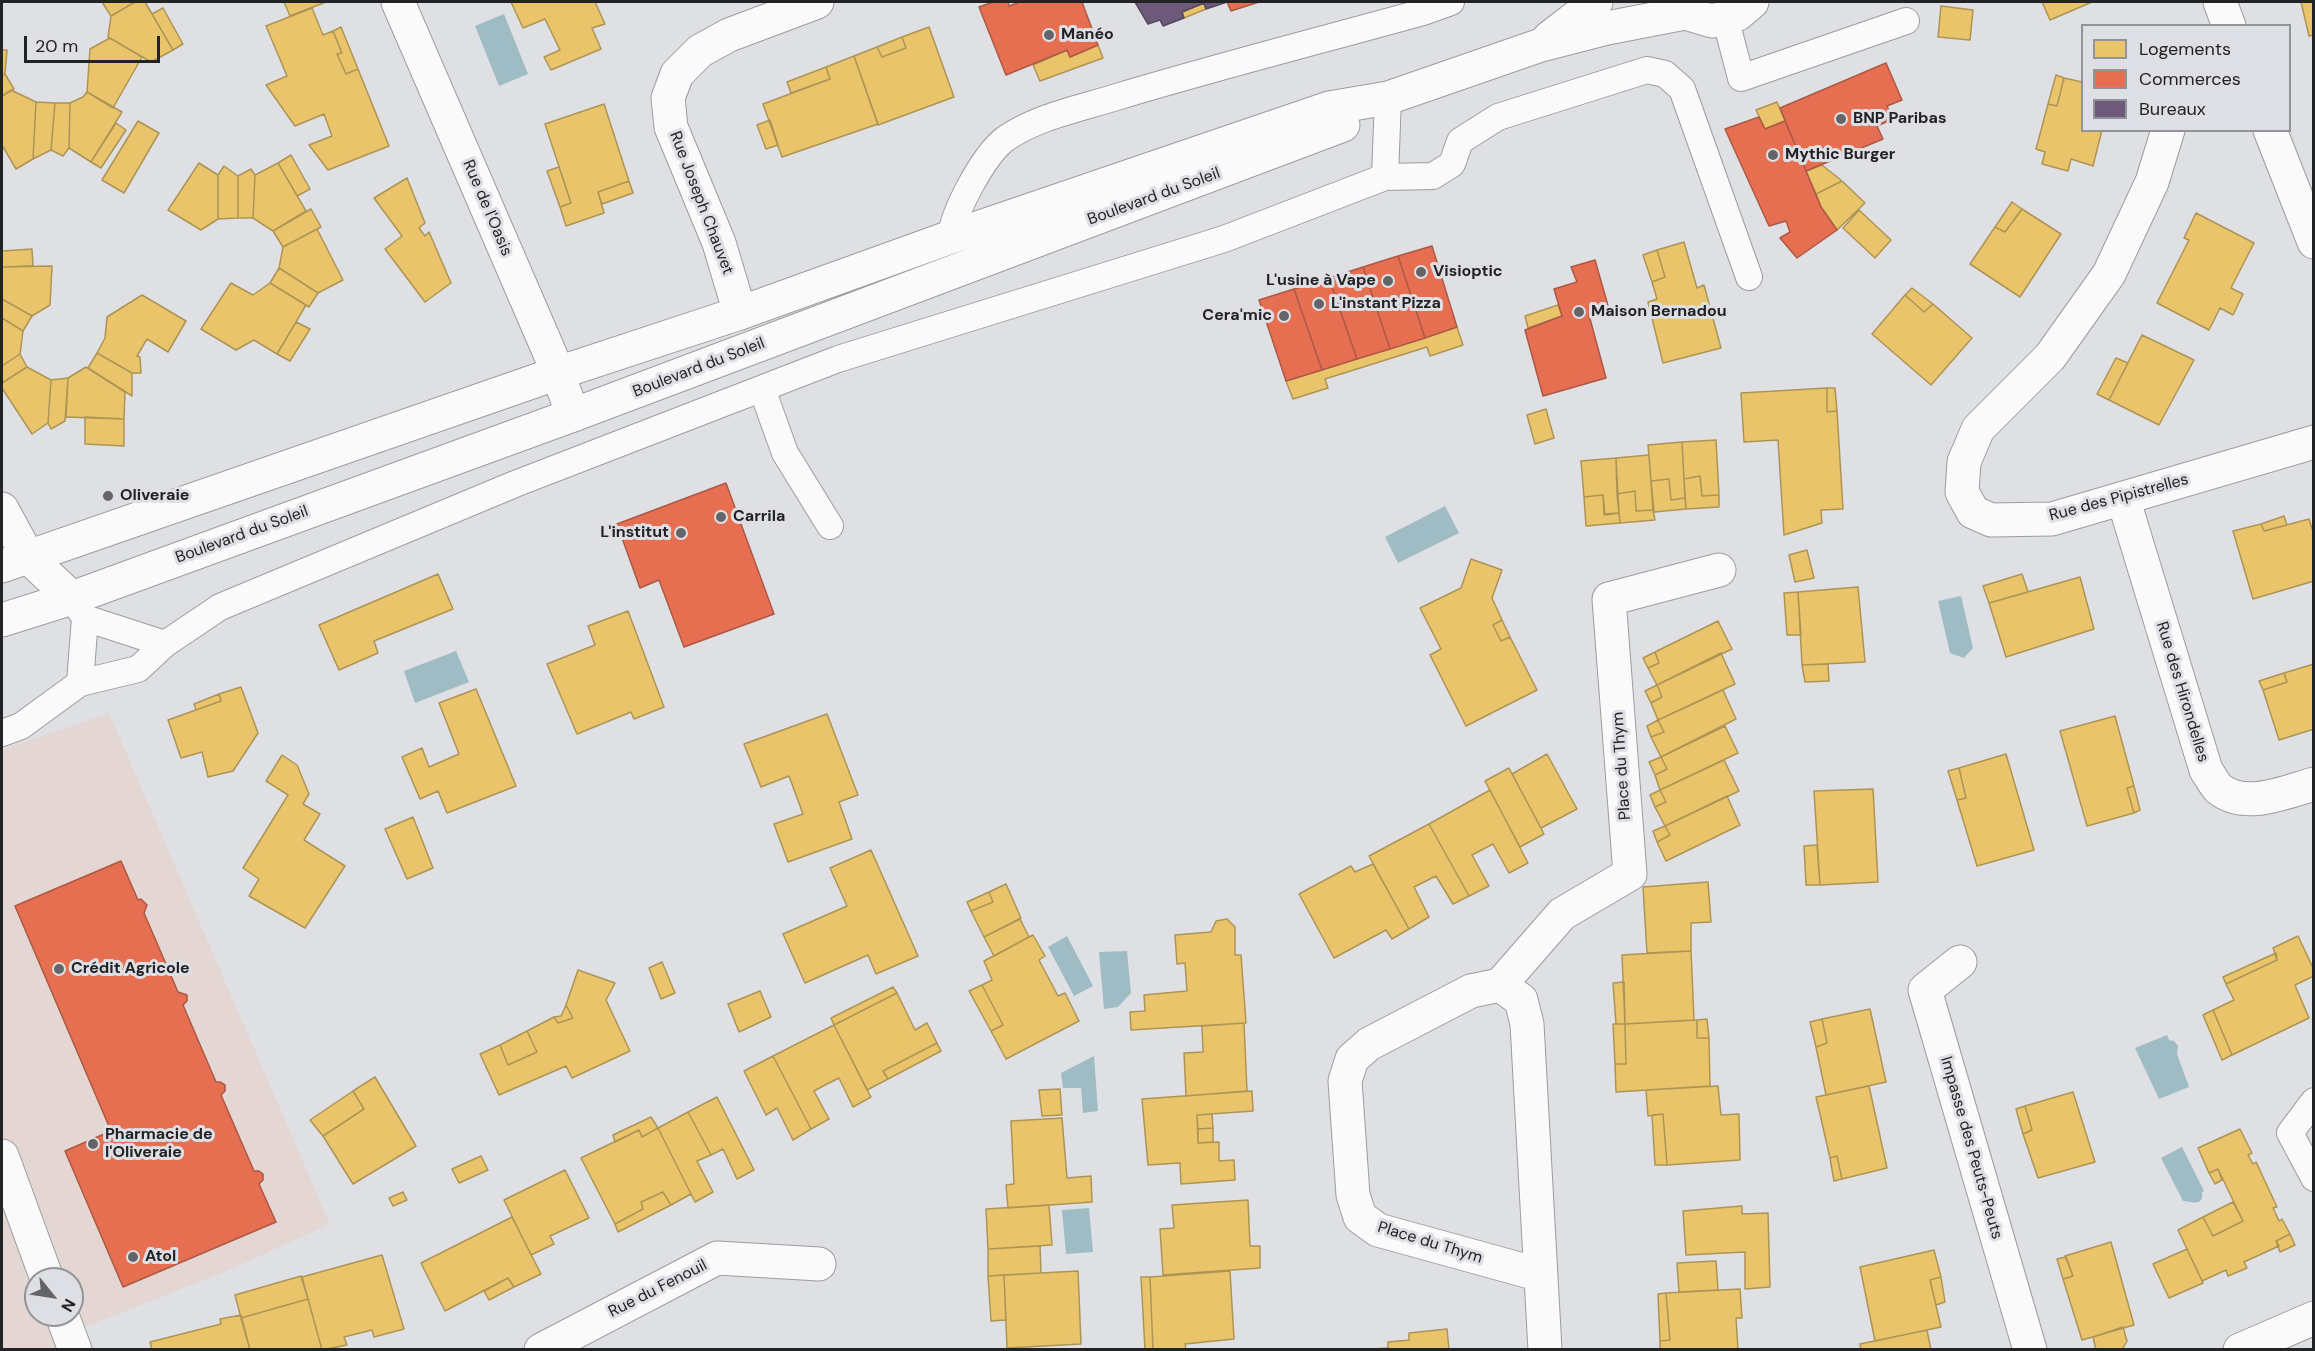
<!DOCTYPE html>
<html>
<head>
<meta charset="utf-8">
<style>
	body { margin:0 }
	#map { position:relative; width:2315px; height:1351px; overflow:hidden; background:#dfe0e3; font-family:"DM Sans",sans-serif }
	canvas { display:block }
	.frame { position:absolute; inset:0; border:3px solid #222325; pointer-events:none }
	.legend { position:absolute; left:2081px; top:24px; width:210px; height:108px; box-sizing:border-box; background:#dedfe4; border:2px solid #939498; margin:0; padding:8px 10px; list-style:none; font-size:18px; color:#222325 }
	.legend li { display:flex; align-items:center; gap:12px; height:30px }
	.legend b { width:30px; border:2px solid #939498 }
	.north { position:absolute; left:24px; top:1267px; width:60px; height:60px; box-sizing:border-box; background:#dedfe4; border:2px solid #939498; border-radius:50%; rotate:120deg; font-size:16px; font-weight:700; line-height:24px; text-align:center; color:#222325 }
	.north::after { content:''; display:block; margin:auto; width:21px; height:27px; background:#646568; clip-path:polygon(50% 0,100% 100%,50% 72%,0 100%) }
	.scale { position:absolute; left:24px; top:36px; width:136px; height:27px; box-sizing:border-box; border:3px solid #222325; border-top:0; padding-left:8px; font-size:18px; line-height:21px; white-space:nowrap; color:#222325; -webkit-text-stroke:4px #dedfe4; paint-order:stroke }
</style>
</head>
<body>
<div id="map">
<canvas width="2315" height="1351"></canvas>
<div class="frame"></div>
<ul class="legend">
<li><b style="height:16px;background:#e9c46a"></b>Logements</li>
<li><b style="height:16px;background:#e76f51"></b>Commerces</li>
<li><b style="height:16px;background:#6d597a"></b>Bureaux</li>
</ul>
<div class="north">N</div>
<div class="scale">20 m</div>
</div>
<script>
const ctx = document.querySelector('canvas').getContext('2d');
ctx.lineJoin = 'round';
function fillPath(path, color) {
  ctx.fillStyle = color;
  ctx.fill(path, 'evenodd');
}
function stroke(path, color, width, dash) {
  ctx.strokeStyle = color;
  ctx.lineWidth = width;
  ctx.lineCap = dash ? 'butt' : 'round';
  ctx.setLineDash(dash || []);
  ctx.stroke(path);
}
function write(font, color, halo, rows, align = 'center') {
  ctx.font = font + ' "DM Sans",sans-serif';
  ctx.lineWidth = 6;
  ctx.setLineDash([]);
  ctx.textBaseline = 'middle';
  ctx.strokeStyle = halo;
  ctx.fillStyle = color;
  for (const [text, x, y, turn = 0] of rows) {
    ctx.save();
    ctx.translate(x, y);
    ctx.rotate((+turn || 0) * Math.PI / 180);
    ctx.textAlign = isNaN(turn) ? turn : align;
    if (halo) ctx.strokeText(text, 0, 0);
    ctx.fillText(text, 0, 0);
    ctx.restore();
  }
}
fillPath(new Path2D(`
	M109,713l221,511 -103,47 -167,66 3,12h-61v-599zM36,1279h36v36h-36z`), '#e4d7d3');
fillPath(new Path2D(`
	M504,14l24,60 -29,12 -24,-60z
	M1445,506l14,27 -61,30 -13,-26z
	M1961,596l12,52 -9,10 -14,-5 -12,-52z
	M456,651l13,31 -54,21 -11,-32z
	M1067,936l26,50 -19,10 -26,-49z
	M1127,951l4,42 -13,14 -14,2 -5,-57z
	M2167,1035l2,5 5,1 4,5 -1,8 12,33 -30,12 -24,-51z
	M1094,1056l4,55 -15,2 -2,-25h-18l-2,-15z
	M2182,1147l22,44 -2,1c2,16 -12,9 -19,9l-22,-43z
	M1089,1208l4,44 -27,2 -4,-44z`), '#9fbcc5');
const homes = new Path2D(`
	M102,2h33l-24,14z
	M135,2h10l28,48 -22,12 -43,-25 3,-21z
	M284,2h42l-36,14z
	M511,2h84l10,22 -13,4 9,21 -50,21 -7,-13 16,-7 -15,-31 -22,9z
	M2042,2h50l-42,18z
	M2301,2h13v33l-5,1z
	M1204,3l2,6 -22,9 -2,-6z
	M1941,6l32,4 -3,30 -32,-3z
	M163,8l20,36 -10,6 -21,-36z
	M312,8l11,27 10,-4 9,22 -5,1 9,20 12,-5 31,77 -61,24 -19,-25 23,-9 -8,-22 -29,12 -29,-41 21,-9 -21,-50z
	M341,27l17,42 -12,5 -9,-20 5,-1 -9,-22z
	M929,27l25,70 -76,28 -24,-69 23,-9 5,10 24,-9 -4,-11z
	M902,37l4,11 -24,9 -5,-10z
	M110,38l32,19 -29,51 -26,-16 3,-43z
	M1098,45l5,13 -63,23 -7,-16 34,-15 3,7z
	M2,50h5l-2,24 -3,2z
	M854,56l24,68 -96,33 -19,-53 67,-25 -4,-12z
	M826,67l4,12 -39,14 -4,-11z
	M5,74l9,15 -12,7v-20z
	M2056,75l8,3 -7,28 -9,-2z
	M2064,78l18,4v48h20l-9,36 -22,-7 -3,12 -26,-7 3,-12 -9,-3 12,-45 9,2z
	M11,90l25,12 -3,57 -17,10 -14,-24v-49z
	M87,92l35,20 -31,50 -22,-14 1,-45 13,-6z
	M36,102l19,1 -4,47 -18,9z
	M1777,102l8,19 -20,8 -9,-19z
	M55,103h15l-1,45 -6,8 -12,-6z
	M604,104l25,77 -31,11 6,21 -38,13 -6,-19 11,-4 -26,-79z
	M770,120l8,25 -12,4 -9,-24z
	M138,121l21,12 -35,60 -22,-13z
	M116,123l10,7 -25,38 -10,-6z
	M291,155l19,34 -13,7 -19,-33z
	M199,163l19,12v44l-17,11 -33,-20z
	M278,163l28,48 -33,20 -20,-13 2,-43z
	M1822,165l20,16 -26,13 -10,-23z
	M224,166l14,10v42l-20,1v-44z
	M559,167l12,36 -11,4 -13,-36z
	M251,169l4,6 -2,43h-15v-42z
	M407,178l18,45 -6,5 6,8 4,-4 22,51 -26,19 -40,-53 17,-13 -28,-38z
	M629,181l4,12 -31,11 -4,-12z
	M1842,181l23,22 -28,27 -16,-23 -5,-13z
	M2012,202l10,7 -17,23 -10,-5z
	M311,209l10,18 -38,20 -10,-16z
	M2022,209l39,25 -41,63 -50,-33 25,-37 10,5z
	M1859,210l32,30 -16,18 -32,-30z
	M2196,213l58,30 -23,45 12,6 -10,21 -13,-7 -11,22 -52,-27 32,-63 -5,-2z
	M317,229l26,51 -25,13 -39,-25 4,-21z
	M1684,242l13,46 7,-3 17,63 -58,15 -15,-61 9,-3 -5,-17 13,-5 -8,-27z
	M32,249l1,17 -31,1v-16z
	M1657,250l8,27 -13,5 -9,-27z
	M52,266l-2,39 -18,11 -30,-17v-32z
	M279,268l39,25 -9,14 -39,-24z
	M231,283l22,12 17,-12 36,22 -29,49 -23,-14 -18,10 -35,-21z
	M1912,288l21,16 -9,8 -19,-17z
	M142,295l44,26 -18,31 -21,-13 -10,17 3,1 1,16h-9l-35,-20 8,-15 2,-21z
	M1905,295l19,17 9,-8 39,34 -41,47 -59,-51z
	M2,299l30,17 -9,15 -21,-13z
	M1558,305l4,11 -34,12 -3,-12z
	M2,318l21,13 -3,23 -18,12z
	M296,322l14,7 -20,32 -13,-7z
	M1457,327l6,18 -33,11 -3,-9 -102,32 3,9 -35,11 -7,-18z
	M2142,335l52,25 -35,65 -50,-25z
	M97,353l35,20v23l-44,-28z
	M20,354l7,13 -25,16v-17z
	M2116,358l12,5 -19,37 -12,-6z
	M27,367l24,13 -3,43 -16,11 -30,-46v-5z
	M86,367l39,25 -1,27 -58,-2 2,-39z
	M68,378l-3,43 -14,8 -3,-6 3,-43z
	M1827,388v24l10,-1 6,98 -22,1 1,13 -38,12 -6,-95 -34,2 -3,-49z
	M1827,388h8l2,23 -10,1z
	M1546,409l8,29 -19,6 -8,-29z
	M85,417l39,2v27l-39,-2z
	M1716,440l3,55 -17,1 -2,-20 -16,3 -2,-37z
	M1682,442l3,56 -14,2 -2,-21 -18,2 -3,-36z
	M1649,455l4,55 -17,1 -1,-20 -18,3 -1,-36z
	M1616,458l3,55 -14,2 -2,-20 -19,2 -3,-36z
	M1700,476l2,20 17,-1v12l-33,2 -2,-30z
	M1669,479l2,21 14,-2 1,11 -32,3 -3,-31z
	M1635,491l1,20 17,-1 2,10 -35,3 -3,-29z
	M1603,495l1,19 15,-1 1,10 -34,3 -2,-29z
	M2284,516l3,9 -23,6 -3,-7z
	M2309,519l5,16v46l-61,18 -20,-68 28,-7 3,7z
	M1807,550l7,28 -19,4 -6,-27z
	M1471,559l31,11 -10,28 10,22 -9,5 8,16 9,-4 27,53 -71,36 -36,-71 11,-6 -21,-41 41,-20z
	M438,574l15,35 -79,32 4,12 -39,17 -20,-45z
	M2022,574l6,18 -39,11 -6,-17z
	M2080,577l14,52 -88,28 -17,-54z
	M1858,587l7,75 -63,3 -4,-73z
	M1798,592l3,43h-14l-3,-42z
	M628,611l36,96 -30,12 -3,-7 -54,22 -30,-70 48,-19 -7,-19z
	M1502,620l8,17 -9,4 -8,-16z
	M1718,621l14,28 -75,36 -9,-17 11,-5 -4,-11z
	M1655,652l4,11 -11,5 -5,-10z
	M1721,653l14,31 -77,36 -7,-17 11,-6 -5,-12z
	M1828,664l1,17 -24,1 -3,-17z
	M2314,664v65l-35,11 -16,-50 24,-8 -3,-9z
	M2284,673l3,9 -24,8 -4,-9z
	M1657,685l5,12 -11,6 -6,-12z
	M241,687l17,46 -25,38 -25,6 -6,-25 -21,6 -13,-38 53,-19 -2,-7z
	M476,689l40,97 -69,27 -9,-22 -18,8 -18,-42 20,-9 7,19 30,-13 -20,-51z
	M1723,690l13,29 -75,38 -10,-20 13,-5 -6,-12z
	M219,694l2,7 -25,9 -2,-6z
	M827,714l31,81 -19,7 13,37 -64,23 -14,-38 29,-10 -14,-38 -28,11 -17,-43z
	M2115,716l19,70 -7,2 7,25 -47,13 -27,-95z
	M1658,720l6,12 -13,5 -4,-11z
	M1725,726l13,27 -78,37 -5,-15 12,-6 -6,-12z
	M1547,754l30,55 -36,19 -29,-54z
	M2006,754l28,96 -57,16 -20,-66 9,-2 -7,-30z
	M282,755l15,10 12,29 -6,10 17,10 -16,26 41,26 -40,62 -56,-32 10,-17 -16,-11 45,-73 -22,-14z
	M1661,757l6,12 -12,6 -6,-13z
	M1724,760l15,31 -74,35 -10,-19 11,-5 -6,-12z
	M1509,768l35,66 -24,13 -35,-66z
	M1959,768l7,30 -9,2 -9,-29z
	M2134,786l6,24 -6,3 -7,-25z
	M1873,789l5,93 -58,3 -6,-94z
	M1490,790l38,73 -19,10 -16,-29 -21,11 17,31 -20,10 -40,-72z
	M1660,790l6,12 -11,5 -5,-12z
	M1727,796l13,29 -74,36 -9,-19 13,-7 -5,-9z
	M413,817l20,51 -26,11 -22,-50z
	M1429,824l40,72 -16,8 -17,-28 -22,11 15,30 -20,12 -40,-73z
	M1665,826l5,9 -13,7 -4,-11z
	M1817,845l3,40h-14l-2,-39z
	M871,850l47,106 -42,18 -8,-19 -63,28 -22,-49 64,-28 -17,-38z
	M1373,864l36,65 -17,10 -6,-9 -52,28 -35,-64 52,-28 4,6z
	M1708,882l3,40 -20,1v28l-44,2 -4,-66z
	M1006,884l15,34 -37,19 -13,-26 22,-9 -4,-10z
	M989,892l4,10 -22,9 -4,-9z
	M1020,919l9,18 -35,19 -10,-19z
	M1227,919l8,8v28h6l5,68 -115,7 -1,-18 15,-1 -1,-16 43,-4 -2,-28 -8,1 -2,-29 36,-3 5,-11z
	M1033,935l12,21 -6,4 19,36 7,-3 14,28 -73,38 -15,-28 12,-6 -21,-40 10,-5 -8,-19z
	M2298,936l16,34v6l-19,9 14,33 -77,37 -19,-45 21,-10 -8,-16 51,-24 -4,-12z
	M1691,951l3,69 -69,4 -3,-69z
	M2276,953l1,7 -51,24 -3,-7z
	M662,962l13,31 -14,6 -12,-31z
	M578,970l37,13 -9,17 24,51 -58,27 -6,-12 -67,29 -19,-41 20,-9 8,20 29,-13 -10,-21 27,-14 4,6 15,-5 -7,-13z
	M1624,982l1,42h-9l-3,-41z
	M982,985l21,40 -12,6 -22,-40z
	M893,987l4,6 -63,32 -3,-7z
	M760,991l11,26 -32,15 -11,-28z
	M897,993l18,37 12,-7 10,20 -54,28 5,8 -21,11 -33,-65z
	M566,1005l7,13 -15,5 -4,-6 7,-1z
	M1870,1009l16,73 -60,13 -10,-48 11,-4 -5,-24z
	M2213,1010l19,45 -10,5 -19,-45z
	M1707,1019l2,19h-12v-18z
	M1822,1019l5,24 -11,4 -6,-25z
	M1697,1020v18h12l1,48 -94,6 -1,-28h11l-1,-40z
	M1244,1023l3,68 -61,5 -2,-43 19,-1 -1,-26z
	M1613,1024h12l1,40h-11z
	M834,1025l37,72 -18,10 -14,-29 -14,7 -11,6 15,28 -18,10 -38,-73z
	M527,1031l10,21 -29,13 -8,-20z
	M937,1043l4,8 -53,28 -5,-8z
	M773,1056l38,73 -18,11 -16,-32 -11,7 -22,-44z
	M375,1077l41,69 -63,38 -30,-48 41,-27 -11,-18z
	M1718,1086l3,29 18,-1 1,46 -73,5 -4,-51 -15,2 -2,-26z
	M1869,1086l18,82 -45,11 -5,-23 -7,2 -14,-61z
	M1060,1089l2,26 -20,1 -3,-26z
	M353,1091l11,18 -41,27 -13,-16z
	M1252,1091l1,20 -56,4 1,28 21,-1v19l15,-1 1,20 -54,4 -1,-21 -32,2 -6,-66z
	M2073,1092l22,70 -57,16 -15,-44 9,-4 -7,-24z
	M717,1097l37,73 -17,9 -14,-30 -12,6 -23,-43z
	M2025,1106l7,24 -9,4 -7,-25z
	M688,1112l23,43 -14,6 16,31 -18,10 -37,-74z
	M1212,1114l1,14 -15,1 -1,-14z
	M1663,1114l4,51h-12l-3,-50z
	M651,1117l7,11 -16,9 -3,-7 -24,12 -2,-7z
	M1062,1118l5,60 24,-2 1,26 -84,6 -2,-23 8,-1 -3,-63z
	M658,1128l33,66 -20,11 -8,-13 -22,10 2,7 -28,15 -34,-66 58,-28 3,7z
	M1213,1128v14l-15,1v-14z
	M2240,1129l12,24 -4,2 5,9 3,-2 21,45 -4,1 6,13 3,-2 8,15 -14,7 3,5 -35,16 3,6 -19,8 -2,-6 -24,11 -24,-51 25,-13 10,19 30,-15 -25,-52 -9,4 -11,-25z
	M481,1156l7,14 -29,13 -7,-14z
	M1837,1156l5,23 -8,2 -4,-23z
	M2218,1169l4,11 -7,4 -6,-11z
	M565,1170l24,48 -39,18 4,8 -23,11 -27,-55z
	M403,1192l4,8 -14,6 -4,-8z
	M663,1192l8,13 -53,27 -3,-8 28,-15 -2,-7z
	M1248,1200l2,46h10v22l-97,7 -3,-46 14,-1 -2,-23z
	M2233,1202l10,19 -30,15 -10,-19z
	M1049,1205l3,40 -64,4 -2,-40z
	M1742,1206v8l26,-1 2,74 -25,2v-37l-59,3 -3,-44z
	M512,1217l29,57 -27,13 -6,-9 -63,33 -24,-48z
	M2290,1234l5,11 -15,7 -4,-11z
	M2111,1242l23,83 -52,15 -19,-61 10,-3 -8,-20z
	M1040,1246l1,27 -53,3v-27z
	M2187,1249l16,34 -34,15 -16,-34z
	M1934,1250l7,27 -11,3 11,47 -66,14 -15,-74z
	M382,1255l22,74 -30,8 -2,-7 -28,7 3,8 -25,5 -20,-73z
	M2066,1257l7,19 -10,3 -6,-20z
	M1716,1261l2,29 -39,2 -2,-29z
	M1078,1271l3,73 -74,4 -3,-73z
	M1230,1271l4,68 -49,5 1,6h-33l-3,-73z
	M1004,1275l2,45 -15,1 -3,-45z
	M301,1276l7,23 -67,19 -6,-23z
	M1141,1277h9l3,73h-8z
	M1941,1277l4,25 -9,3 -6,-25z
	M508,1278l6,9 -25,13 -5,-9z
	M1740,1289l2,29h-6l2,32h-78v-9l10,-1 -4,-47z
	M1666,1293l4,47 -10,1 -2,-47z
	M308,1299l14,51h-72l-9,-32z
	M241,1315l9,35h-98l-2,-8 71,-18 -1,-5z
	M2123,1327l4,14 -5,9h-26l-3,-13z
	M1447,1329l2,21h-93l32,-2v-6l21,-2v-7z
	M1927,1330l4,20h-70l-1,-6z`);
fillPath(homes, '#e9c46a');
stroke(homes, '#ad9455', 1.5);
const shops = new Path2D(`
	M993,2h15l1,4 11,-4h62l16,43 -28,12 -3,-7 -61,25 -27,-68z
	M1227,2h32l-28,9z
	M1886,63l16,37 -15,6 6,13 -16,7 6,13 -77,32 -26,-63z
	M1759,117l6,12 20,-8 36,86 16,23 -40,28 -17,-20 10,-6 -4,-11 -17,5 -44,-97z
	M1432,246l25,81 -32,11 -27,-82z
	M1398,256l27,82 -35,11 -27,-82z
	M1595,260l14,49 -20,6 17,63 -63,18 -18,-66 37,-14 -8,-27 23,-7 -6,-15z
	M1363,267l27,82 -33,10 -28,-81z
	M1329,278l28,81 -35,11 -28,-81z
	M1294,289l28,81 -36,11 -27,-81z
	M726,483l48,131 -90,33 -25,-67 -19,8 -23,-64z
	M121,861l17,39 3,-1 6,6 -3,8 34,79 9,3v6l-4,4 33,77h4l5,3v6l-4,4 33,76h5l4,3v6l-4,4 17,38 -153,65 -58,-136 46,-20 -96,-225z`);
fillPath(shops, '#e76f51');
stroke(shops, '#ac5844', 1.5);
const offices = new Path2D(`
	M1135,2h92l-21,7 -2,-6 -22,9 2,6 -21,8 -3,-6 -12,4z`);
fillPath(offices, '#6d597a');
stroke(offices, '#564960', 1.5);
const lane = new Path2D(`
	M1725,17l16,61 165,-57
	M1385,177l48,-1 19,-12 8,-23 38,-24 149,-47 18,4 17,15 67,188
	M951,237c2,-25 33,-82 54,-98 33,-23 77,-31 115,-43 100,-30 202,-56 303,-84l28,-10
	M762,389l23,64 45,73
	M72,598l13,20 -5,65 58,-14 27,-25 55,-37 295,-123 323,-125 386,-120 161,-62 3,-79
	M85,618l80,26
	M2,733l19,-7 59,-43
	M2314,1101l-24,32 24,45`);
const street = new Path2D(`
	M398,2l156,361 19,52
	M2220,2l9,24
	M2168,130l-16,52 -43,92 -59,83 -72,72 -14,33 -2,30 11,20 18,8 61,-1 262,-77
	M2270,130l44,112
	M740,313l-21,-70 -48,-116 -3,-29 9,-24 23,-23 29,-16 88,-33
	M2123,498l83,272c4,6 8,14 13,19 27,21 66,3 95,-5
	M2,509l26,48 44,41
	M1960,962l-35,28 105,360
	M1500,985l62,-71 68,-40 -21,-275 110,-29
	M2,1156l45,123
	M1541,1275l-163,-45 -18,-13 -7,-22 -8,-114 7,-22 17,-15 102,-53 29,-6 21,15 6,24 18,326
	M62,1315l13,35
	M541,1350l176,-92 102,6
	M2240,1350l74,-32`);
const secondary = new Path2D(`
	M1675,2l10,11 27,8 26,-7 14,-12
	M1549,38l47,-36
	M2,566l556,-193 182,-60 211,-76 378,-129 59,-10 153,-53 66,-17 78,-15
	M2,620l70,-22 501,-183 770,-290`);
stroke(lane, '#9b9c9e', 28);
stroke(street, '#9b9c9e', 35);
stroke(secondary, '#9b9c9e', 35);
stroke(lane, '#fafafb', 26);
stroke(street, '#fafafb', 33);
stroke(secondary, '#fafafb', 33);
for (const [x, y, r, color] of [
	[1049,35,6,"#646568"],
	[1841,119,6,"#646568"],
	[1773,155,6,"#646568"],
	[1421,272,6,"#646568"],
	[1388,281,6,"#646568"],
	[1319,304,6,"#646568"],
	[1579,312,6,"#646568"],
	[1284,316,6,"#646568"],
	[108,496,6,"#646568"],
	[721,517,6,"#646568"],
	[681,533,6,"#646568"],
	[59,969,6,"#646568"],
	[93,1144,6,"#646568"],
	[133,1257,6,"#646568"]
]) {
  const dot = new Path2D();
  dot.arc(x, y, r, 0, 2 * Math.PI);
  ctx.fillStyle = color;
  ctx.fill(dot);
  stroke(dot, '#dedfe4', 2);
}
write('bold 16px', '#222325', '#dedfe4', [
	["Manéo",1061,35],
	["BNP Paribas",1853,119],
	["Mythic Burger",1785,155],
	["Visioptic",1433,272],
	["L'usine à Vape",1376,281,"right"],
	["L'instant Pizza",1331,304],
	["Maison Bernadou",1591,312],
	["Cera'mic",1272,316,"right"],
	["Oliveraie",120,496],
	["Carrila",733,517],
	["L'institut",669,533,"right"],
	["Crédit Agricole",71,969],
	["Pharmacie de",105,1135],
	["l'Oliveraie",105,1153],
	["Atol",145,1257]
], 'left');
write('16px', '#222325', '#dedfe4', [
	["Boulevard du Soleil",1154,197,-20],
	["Rue Joseph Chauvet",701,203,69],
	["Rue de l'Oasis",487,208,67],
	["Boulevard du Soleil",699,368,-21],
	["Rue des Pipistrelles",2119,498,-15],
	["Boulevard du Soleil",242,535,-20],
	["Rue des Hirondelles",2182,692,73],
	["Place du Thym",1622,766,-94],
	["Impasse des Peuts-Peuts",1971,1148,74],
	["Place du Thym",1430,1243,17],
	["Rue du Fenouil",658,1289,-27]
]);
</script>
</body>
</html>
